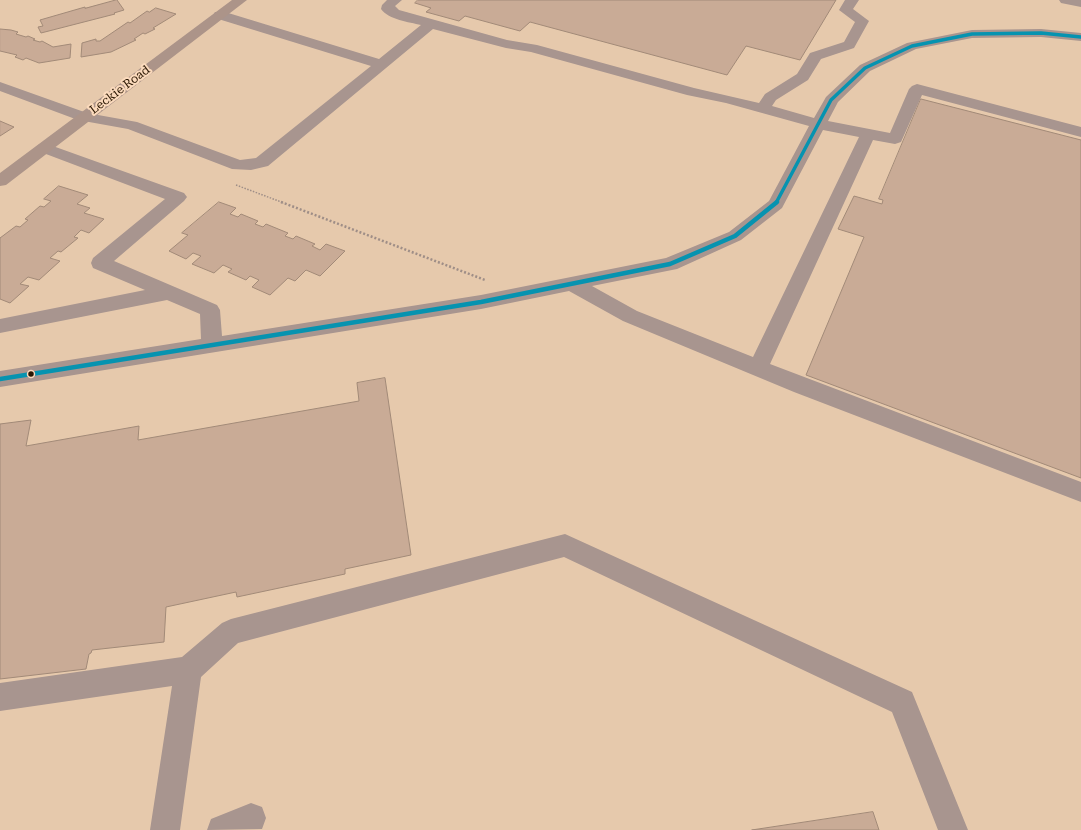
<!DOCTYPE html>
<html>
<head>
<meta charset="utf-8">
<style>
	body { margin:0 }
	canvas { display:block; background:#e6c9ac }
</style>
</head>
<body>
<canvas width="1081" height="830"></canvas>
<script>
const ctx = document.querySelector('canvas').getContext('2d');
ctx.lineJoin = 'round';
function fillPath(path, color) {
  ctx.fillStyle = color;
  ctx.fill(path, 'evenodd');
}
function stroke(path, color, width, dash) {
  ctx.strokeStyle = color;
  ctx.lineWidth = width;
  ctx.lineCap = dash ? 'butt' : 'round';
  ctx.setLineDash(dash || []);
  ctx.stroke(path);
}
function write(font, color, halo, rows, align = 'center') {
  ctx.font = font + ' "Roboto Serif",serif';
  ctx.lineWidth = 4;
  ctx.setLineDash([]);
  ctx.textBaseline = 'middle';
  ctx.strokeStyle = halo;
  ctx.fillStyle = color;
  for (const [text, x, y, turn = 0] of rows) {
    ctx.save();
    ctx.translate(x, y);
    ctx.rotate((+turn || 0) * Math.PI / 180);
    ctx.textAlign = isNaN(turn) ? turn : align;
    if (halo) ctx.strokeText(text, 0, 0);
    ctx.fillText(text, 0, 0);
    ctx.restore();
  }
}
const building = new Path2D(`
	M117,0l7,10 -10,3 1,1 -74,19 -3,-6 5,-1 -3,-6 45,-13v1z
	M418,0h418l-36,60 -54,-14 -19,29 -197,-53 -10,9 -55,-15 -6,5 -33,-9 5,-4 -16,-5z
	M156,8l20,6 -23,14 2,1 -10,5 -2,-1 -9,6 2,1 -25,12 -30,5 1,-14 14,-4v2h4l28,-19 2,1 17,-12 2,1z
	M0,29l11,1 7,2 -2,2 10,3 2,-1 7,3 -2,1 7,2 2,-1 11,6 18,-3 -1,14 -31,5 -13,-5 -3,2 -8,-3 2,-2 -17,-4z
	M921,99l160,41v338l-275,-103 58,-138 -26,-8 16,-33 28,8 1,-4 -4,-1z
	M0,121l14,6 -14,9z
	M59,186l29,9 -11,9 13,4 -6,5 20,6 -15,14 -8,-3 -7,7 4,1 -17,14 -3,-1 -8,7 10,3 -21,19 -11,-3 -8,7 9,2 -19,17 -10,-4v-61l16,-12 4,1 8,-7 -3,-1 15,-13 4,1 7,-6 -7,-2z
	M219,202l17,6 -6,6 8,3 3,-3 17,7 -3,3 8,3 3,-3 22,9 -3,3 8,3 3,-3 19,8 -3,2 8,4 6,-6 19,7 -25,25 -14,-6 -11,11 -7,-3 -18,17 -18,-8 7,-7 -9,-4 -4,4 -18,-8 4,-3 -9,-4 -9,8 -22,-9 9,-8 -8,-3 -7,6 -17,-8 19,-16 -6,-2z
	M385,378l26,177 -66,14v5l-108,23 -1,-5 -70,15 -2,35 -72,8 -1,3 -2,1 -3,15 -86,10v-255l31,-4 -5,26 113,-20 -1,14 221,-39 -2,-18z
	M873,812l6,18h-127z`);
fillPath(building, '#c9ab96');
stroke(building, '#a28a78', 1);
stroke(new Path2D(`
	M236,185l48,18`), '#9f8e87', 1.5, [1.5, 1.5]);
stroke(new Path2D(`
	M281,202l204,78`), '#9f8e87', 2.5, [2, 2]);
fillPath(new Path2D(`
	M387,0h15l-7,6 4,4 108,30 30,5 157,43 65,15 6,-9 32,-20 13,-21 34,-11 11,-20 -16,-12 6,-10h14l-6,9 16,12 -15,27 -33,11 -13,21 -32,20 -4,6 42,12 12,-21 34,-32 47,-22 65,-13 69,-1 40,4v8l-40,-4 -69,1 -56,11 -46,22 -32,31 -10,19 62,12 19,-44 3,-3 5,-2 164,43v10l-159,-42 -21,47 -6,2 -22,-4 -103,224 311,118v20l-287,-110 -171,-71 -54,-30 -88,18 -481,78v-16l201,-32 -1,-25 -33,-14 -167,33v-14l145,-29 -52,-22 -2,-5 2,-5 72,-59 -127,-48 -2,-3 2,-3 6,-2 6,2 134,48 3,4 -3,4 -70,60 103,44 3,5 2,26 259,-41 185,-37 63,-26 40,-31 40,-75 -83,-23 -39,-8 -156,-43 -25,-4 -73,-19 -165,137 -17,4 -19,-1 -104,-40 -50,-9 -78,-29v-9l87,31 50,9 103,38 16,-2 115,-92 -156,-48 -2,-3 2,-3h10l154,47 42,-34c-12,-3 -32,-5 -40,-16l1,-4zM823,130l36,7 -106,220 -116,-46 -45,-25 85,-17 64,-29 41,-32z
	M1059,0h22v7l-20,-4z
	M565,534l347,158 56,138h-30l-46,-118 -328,-155 -326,86 -37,34 -21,153h-30l22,-144 -172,25v-28l182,-26 40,-34 9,-4z
	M251,803l11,4 4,11 -4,11 -55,1 4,-11z`), '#a8958f');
fillPath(new Path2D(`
	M232,0h15l-241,185 -6,1v-13z`), '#ac9489');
stroke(new Path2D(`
	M776,203l55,-103 34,-32 47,-22 60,-12 69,-1 40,4`), '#0693b0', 3.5);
stroke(new Path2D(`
	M0,379l481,-77 189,-38 65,-28 42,-34`), '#0693b0', 4.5);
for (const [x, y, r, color] of [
	[31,374,3.5,"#2a1703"]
]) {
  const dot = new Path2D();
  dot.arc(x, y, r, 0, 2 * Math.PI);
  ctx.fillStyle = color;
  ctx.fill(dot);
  stroke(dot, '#fbdabc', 1.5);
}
write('12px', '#2a1703', '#fbdabc', [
	["Leckie Road",120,90,-37]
]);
</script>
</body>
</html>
